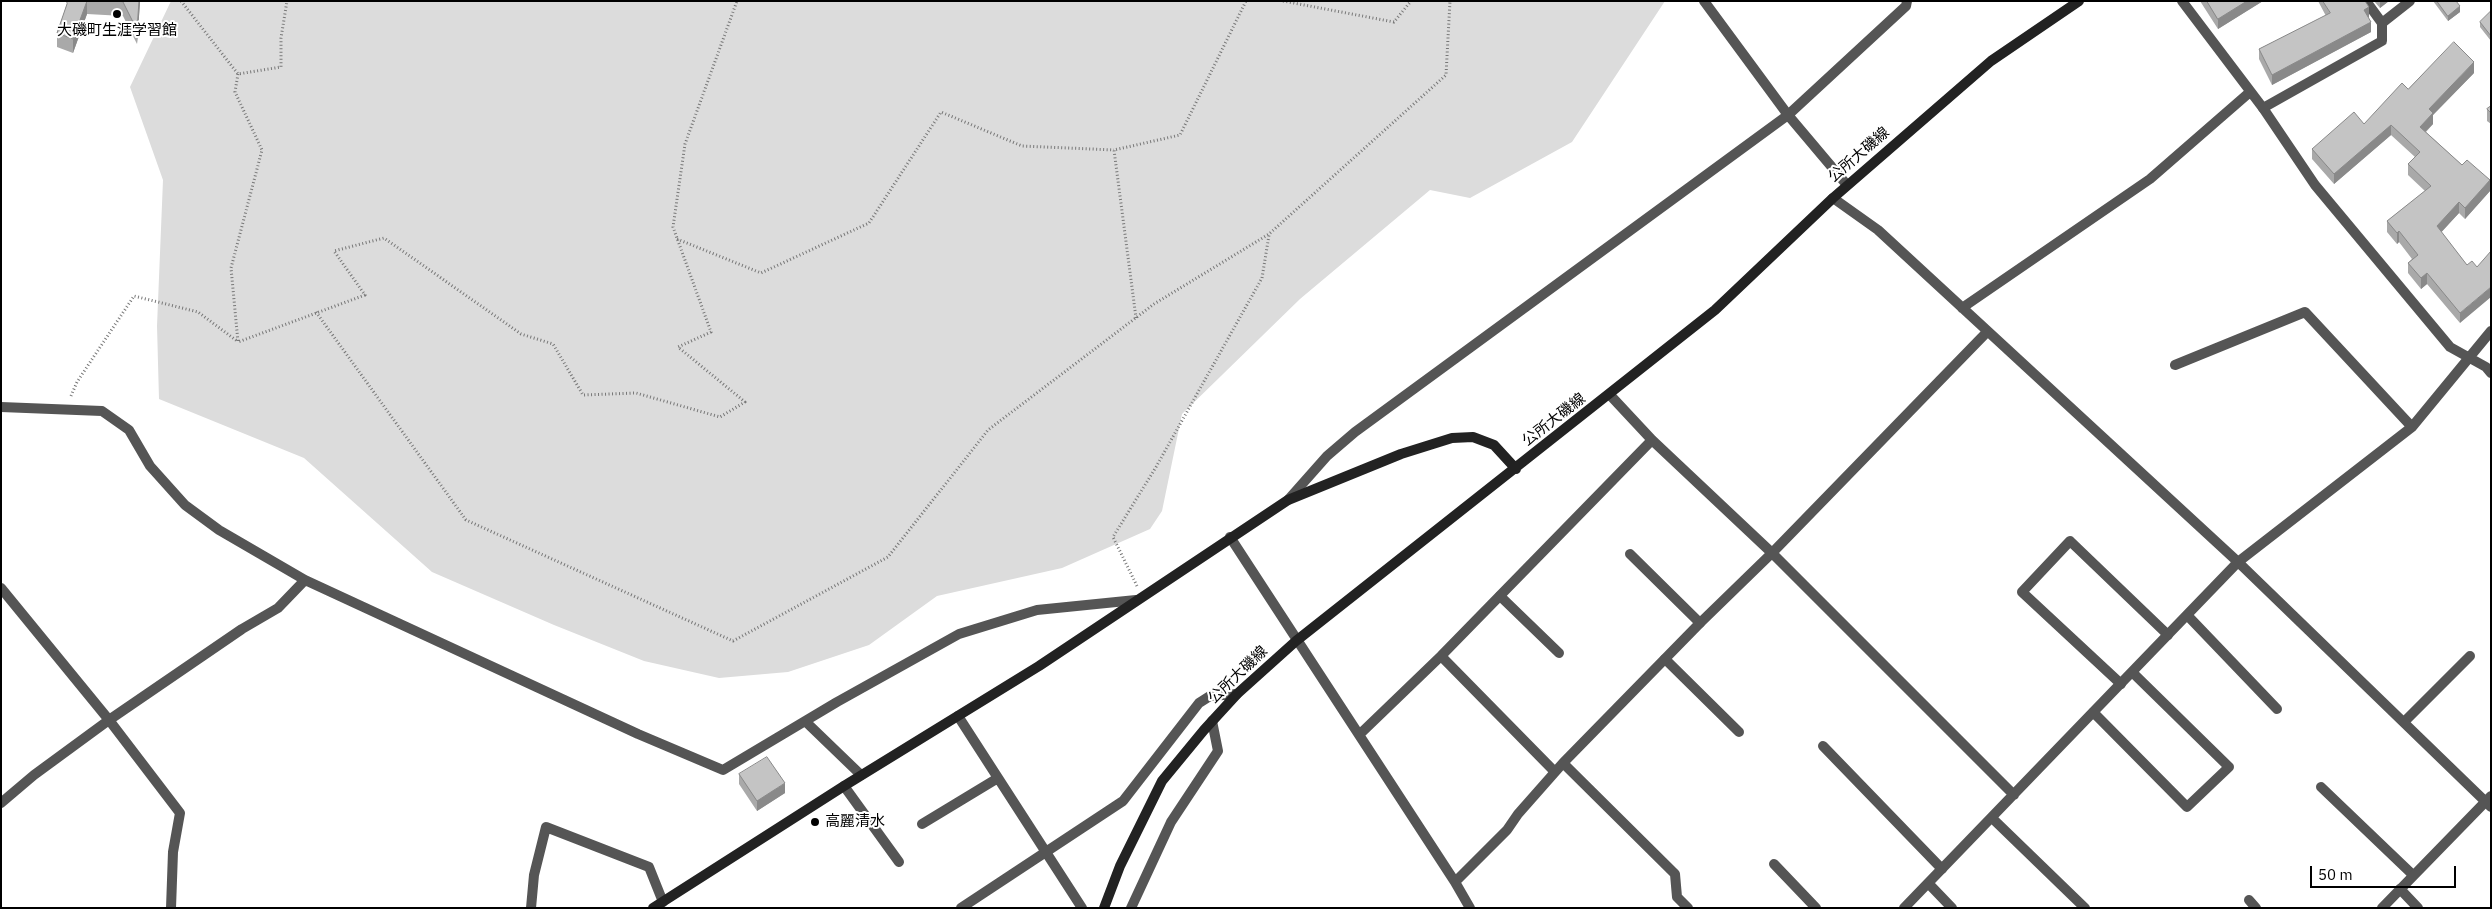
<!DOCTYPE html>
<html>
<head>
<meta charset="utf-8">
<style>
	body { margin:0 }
	#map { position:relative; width:2492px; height:909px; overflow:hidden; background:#fff; font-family:"IBM Plex Sans",sans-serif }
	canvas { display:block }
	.frame { position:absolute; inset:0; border:2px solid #000; pointer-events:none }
	.scale { position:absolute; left:2310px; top:866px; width:146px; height:22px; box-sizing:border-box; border:2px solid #000; border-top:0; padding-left:6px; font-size:15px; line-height:18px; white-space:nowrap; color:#000; -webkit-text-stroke:4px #fff; paint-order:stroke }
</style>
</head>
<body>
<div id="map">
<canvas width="2492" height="909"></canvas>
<div class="frame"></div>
<div class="scale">50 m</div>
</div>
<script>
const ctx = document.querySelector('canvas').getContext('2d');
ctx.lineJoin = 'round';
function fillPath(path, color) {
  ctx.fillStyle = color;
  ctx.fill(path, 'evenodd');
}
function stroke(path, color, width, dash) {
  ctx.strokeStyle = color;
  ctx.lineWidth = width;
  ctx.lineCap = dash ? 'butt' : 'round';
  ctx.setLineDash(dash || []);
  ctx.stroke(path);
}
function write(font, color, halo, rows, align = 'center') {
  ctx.font = font + ' "IBM Plex Sans","Noto Sans JP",sans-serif';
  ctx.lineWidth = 4;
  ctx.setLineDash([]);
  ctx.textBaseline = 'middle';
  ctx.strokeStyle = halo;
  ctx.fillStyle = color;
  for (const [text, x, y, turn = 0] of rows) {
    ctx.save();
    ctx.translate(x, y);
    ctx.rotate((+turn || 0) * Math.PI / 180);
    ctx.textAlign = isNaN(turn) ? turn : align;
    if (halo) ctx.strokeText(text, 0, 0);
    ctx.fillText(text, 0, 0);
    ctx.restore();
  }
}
fillPath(new Path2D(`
	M171,1h1494l-93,141 -102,56 -40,-8 -130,109 -118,115 -20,97 -12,18 -88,39 -125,28 -68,49 -81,27 -69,6 -75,-17 -90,-36 -122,-53 -128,-114 -145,-59 -2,-73 6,-146 -33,-93z`), '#dcdcdc');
stroke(new Path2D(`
	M181,1l57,73 43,-7v-29l6,-37
	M1283,1l111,21 17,-21
	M238,74l-3,18 27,58 -31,118 7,74 127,-47 -31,-44 50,-13 137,96 32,10 30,51 53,-2 84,24 25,-15 -67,-55 33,-15 -38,-105 12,-83 52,-143
	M677,239l84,34 108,-50 72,-111 81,34 92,4
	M316,312l150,208 267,121 155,-84 100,-127 166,-126 115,-70 177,-159 4,-74
	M1136,318l-22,-168 66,-15 66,-134
	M71,396l6,-14 57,-86 64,16 39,29
	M1137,586l-24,-49 43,-70 106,-189 7,-43`), '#777', 3, [1, 2.5]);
stroke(new Path2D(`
	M2382,23l28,-22
	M2263,108l119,-67v-18l-16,-22
	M1630,554l70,69
	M1500,596l59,57
	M1665,659l74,73
	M2121,684l-99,-92 48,-51 98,94
	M2404,722l66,-66
	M1823,746l119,123
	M2321,787l92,88
	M1774,864l42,44
	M2400,889l18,19
	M2249,900l7,8`), '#555', 10);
stroke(new Path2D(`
	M1704,1l84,114 59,70
	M2182,1l81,107 52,77 135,162 36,20 5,6
	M1833,198l45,32 360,332 253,245
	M1962,308l188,-129 100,-87
	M2175,365l130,-53 107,115
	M1610,395l42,45 120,113 242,242
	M1,407l101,4 27,19 21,36 35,39 34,25 86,50 333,154 85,36 114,-68 122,-68 78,-24 99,-10
	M1288,500l39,-44 28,-24 433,-317 118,-109 1,-5
	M1230,537l225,345 52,-52 11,-16 45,-51 137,-140 72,-70 215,-221
	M1,588l108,132 71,93 -7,39 -2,56
	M2187,615l90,94
	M1441,656l114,116
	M2093,712l94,95 42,-40 -97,-95
	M958,716l124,192
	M805,721l56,54
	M1360,734l81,-78 211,-216
	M1563,763l112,111 2,23 11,11
	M844,786l55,76
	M1,803l33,-28 75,-55 133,-91 36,-21 27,-28
	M1992,818l93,90
	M922,824l76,-46
	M1455,882l15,26
	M1928,883l24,25
	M531,908l3,-33 12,-48 103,40 14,35
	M961,908l162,-107 76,-98 11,-7 27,-2
	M1131,908l40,-86 47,-71 -6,-30
	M1904,908l334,-346 174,-135 79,-96
	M2382,908l109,-112`), '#555', 10);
stroke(new Path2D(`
	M653,908l191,-122 195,-120 249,-166 113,-46 51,-16 21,-1 21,8 22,24
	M1104,908l16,-42 42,-85 42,-51 33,-36 59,-53 419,-331 118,-112 158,-137 88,-60`), '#222', 10);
fillPath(new Path2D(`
	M67,1h73l-3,43 -14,-28 -36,-2 -14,39 -16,-6v-14l10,-29z
	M2200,1h63l-45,28z
	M2318,1h47l4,16h-1l3,15 -99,53 -13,-26v-10l67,-33z
	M2374,1h15l-9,7z
	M2433,1h23l4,11 -12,9z
	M2491,11v30l-11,-14v-5z
	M2474,73l-41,42v9l-7,8 36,33 29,15v13l-1,-2 -25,28 -6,-6 -18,19 26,33 -7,58 -33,-39 -6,5 -13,-16v-10l4,-4 -13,-17 -2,2 -10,-12v-11l38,-30 -17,-16v-11l7,-7 -24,-22 -57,49 -22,-25v-10l52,-25 44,-35z
	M2491,106v18l-4,-3v-12z
	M739,774l46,19 -28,18 -18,-27z`), '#a9a9a9');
fillPath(new Path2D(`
	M87,1v13l-14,39v-14z
	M139,1h1v2l-3,41v-14z
	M2247,1h16l-45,28v-10z
	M2380,1h9l-9,7z
	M2460,6v6l-12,9v-5z
	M2369,7v10l-5,3v-10z
	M2371,22v10l-99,53v-10z
	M2474,62v11l-41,42v9l-13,13v-10l9,-18z
	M2391,125v10l-57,49v-10z
	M2490,180v11l-25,28v-11z
	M2459,202v11l-22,24v-11z
	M2399,231v11l-2,2v-11z
	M2427,273v11l-6,5v-11z
	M2491,287v10l-31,26v-10z
	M785,783v10l-28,18v-10z`), '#898989');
const building = new Path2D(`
	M67,1h20l-14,38 -16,-6 10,-29z
	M110,1h29l-2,29 -14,-28z
	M2207,1h40l-29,18z
	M2323,1h42l4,6 -5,3 7,12 -99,53 -13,-26 71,-36z
	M2437,1h19l4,5 -12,10z
	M2491,11v25l-11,-14z
	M2454,42l20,20 -45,47 4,4 -13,14 42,38 5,-5 23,20 -25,28 -6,-6 -22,24 30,39 5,-4 5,6 14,-16v36l-31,26 -33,-40 -6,5 -13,-15 10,-8 -19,-24 -2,2 -10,-12 44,-35 -23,-22 12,-12 -29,-27 -57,49 -22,-25 42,-37 10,12 38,-41 6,6z
	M2491,106v7l-4,-4z
	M767,757l18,26 -28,18 -18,-27z`);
fillPath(building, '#c4c4c4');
stroke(building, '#898989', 1);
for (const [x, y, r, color] of [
	[117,14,5,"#000"],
	[815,822,5,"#000"]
]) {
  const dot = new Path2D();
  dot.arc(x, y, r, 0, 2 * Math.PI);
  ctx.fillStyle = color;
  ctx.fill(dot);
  stroke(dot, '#fff', 2);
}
write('15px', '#000', '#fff', [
	["大磯町生涯学習館",117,31],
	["高麗清水",825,822,"left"]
]);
write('15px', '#000', '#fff', [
	["公所大磯線",1859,155,-41],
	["公所大磯線",1554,420,-38],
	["公所大磯線",1238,675,-44]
]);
</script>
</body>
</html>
